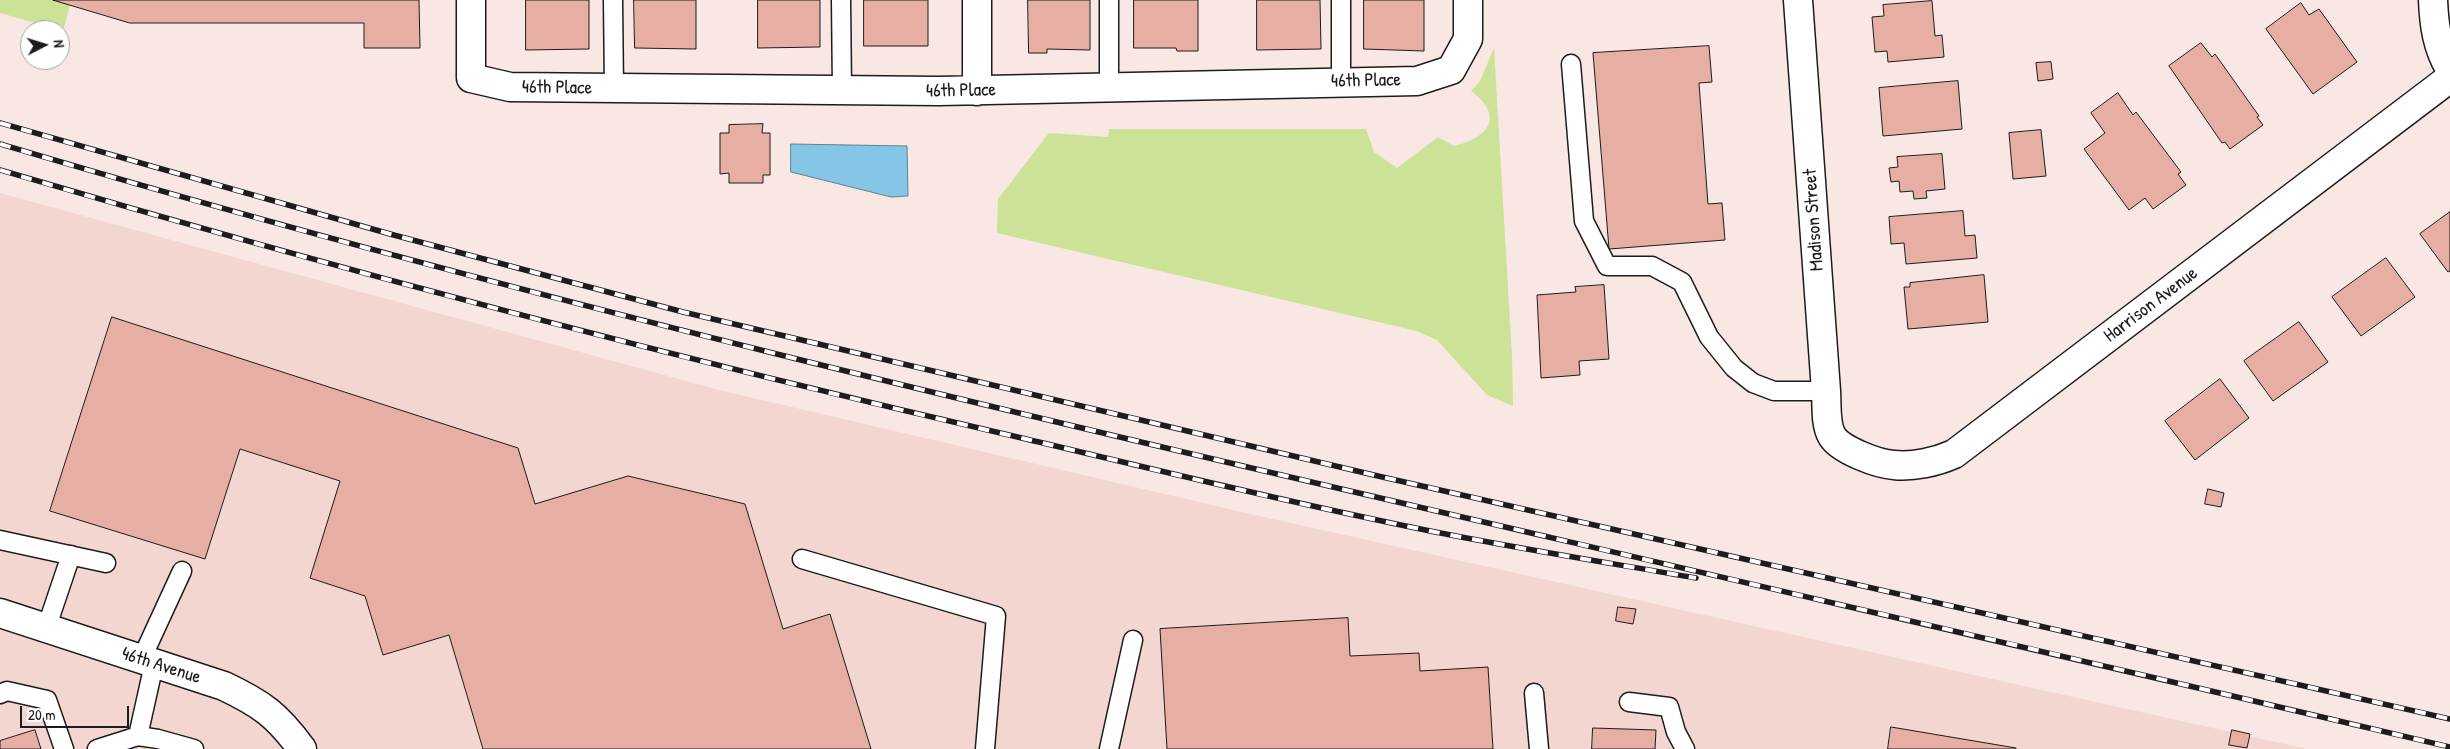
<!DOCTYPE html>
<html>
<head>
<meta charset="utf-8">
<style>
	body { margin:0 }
	#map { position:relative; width:2450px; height:749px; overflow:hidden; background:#f8e7e3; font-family:"Patrick Hand",sans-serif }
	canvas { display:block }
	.north { position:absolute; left:20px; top:20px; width:50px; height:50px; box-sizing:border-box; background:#fff; border:1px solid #a4a4a4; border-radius:50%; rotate:85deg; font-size:14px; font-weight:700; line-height:20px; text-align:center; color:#1c1c1c }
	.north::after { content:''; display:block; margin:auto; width:18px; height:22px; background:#1c1c1c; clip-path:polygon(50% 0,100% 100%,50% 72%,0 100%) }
	.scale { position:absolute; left:20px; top:706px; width:109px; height:22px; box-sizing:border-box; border:2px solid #1c1c1c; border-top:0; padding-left:6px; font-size:15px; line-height:18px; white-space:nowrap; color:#1c1c1c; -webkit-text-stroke:4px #fff; paint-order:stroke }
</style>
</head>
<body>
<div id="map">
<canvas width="2450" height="749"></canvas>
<div class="north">N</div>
<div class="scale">20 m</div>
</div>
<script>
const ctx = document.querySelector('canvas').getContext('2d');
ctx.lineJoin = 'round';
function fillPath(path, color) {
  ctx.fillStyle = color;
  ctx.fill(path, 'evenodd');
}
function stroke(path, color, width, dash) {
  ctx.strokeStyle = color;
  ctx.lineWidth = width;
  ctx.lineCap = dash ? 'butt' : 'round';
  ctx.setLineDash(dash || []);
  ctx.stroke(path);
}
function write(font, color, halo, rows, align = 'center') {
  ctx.font = font + ' "Patrick Hand",sans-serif';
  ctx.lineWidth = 4.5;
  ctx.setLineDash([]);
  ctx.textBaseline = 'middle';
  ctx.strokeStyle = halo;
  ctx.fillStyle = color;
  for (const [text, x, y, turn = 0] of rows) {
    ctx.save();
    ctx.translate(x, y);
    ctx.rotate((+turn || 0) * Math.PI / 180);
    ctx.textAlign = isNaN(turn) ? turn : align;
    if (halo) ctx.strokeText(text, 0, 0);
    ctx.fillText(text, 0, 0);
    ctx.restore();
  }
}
fillPath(new Path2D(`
	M0,193l719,197 540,126 1048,233h-2307z`), '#f3d6d0');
fillPath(new Path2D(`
	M0,0h53l17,5 -7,26 -63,-18z
	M1494,48l18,308 1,50 -26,-11 -50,-55 -20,-9 -420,-98 1,-34 51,-66 59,4 1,-8h257l8,23 23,16 41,-31 16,9c35,-8 51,-30 17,-55l9,-10z`), '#cce297');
const water = new Path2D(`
	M791,144l116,2 1,50 -17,1 -100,-25z`);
fillPath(water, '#85c6e6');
stroke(water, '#5b8295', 1);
const building = new Path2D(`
	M53,0h366l1,48h-56v-25h-234z
	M526,0h63v49l-63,1z
	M634,0h62v49l-61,-1z
	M758,0h62v47l-62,1z
	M864,0h64v46h-64z
	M1028,0h62v50l-43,-1v4h-18z
	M1134,0h64v51h-21l-1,-3h-42z
	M1257,0h63l1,49 -64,1z
	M1364,0h60v51l-60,-2z
	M1932,1l3,35 7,-1 2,22 -56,5 -1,-11 -12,1 -3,-35 12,-1 -1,-11z
	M2301,3l8,12 10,-6 38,53 -44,32 -47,-65z
	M2201,43l11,14 3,-3 44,62 -2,1 6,8 -33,24 -5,-7 -3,1 -53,-77z
	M1709,46l3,36 -13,1 9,121 14,-1 3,37 -116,9 -16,-196z
	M2051,62l2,17 -15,2 -2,-18z
	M1958,81l4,48 -79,7 -4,-48z
	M2118,93l15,22 3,-3 45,60 -3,2 8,11 -33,24 -8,-11 -16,12 -45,-61 21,-16 -14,-20z
	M763,124l-1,9h8v42h-7v8h-34v-10l-9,1v-41h9v-8z
	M2041,130l5,46 -33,3 -4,-46z
	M1942,154l3,35 -19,2 1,7 -13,1 -1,-8 -13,1 -1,-11 -8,1 -2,-14 9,-1 -1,-10z
	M1963,211l2,25 10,-1 2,23 -71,6 -2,-21 -13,1 -2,-27z
	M2450,212v59l-2,1 -28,-38z
	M2386,258l29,39 -54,39 -29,-39z
	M1984,275l4,47 -80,7 -4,-42h6v-4z
	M1604,285l5,74 -30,2 1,14 -39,3 -4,-83 39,-3 -1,-5z
	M112,317l406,131 17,56 93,-28 117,28 38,125 47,-15 41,135h-388l-34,-114 -66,20 -18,-59 -55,-18 30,-97 -100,-32 -35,110 -155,-48z
	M2299,322l29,40 -55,39 -29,-40z
	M2220,379l29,39 -54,42 -30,-39z
	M2208,489l16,4 -3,14 -16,-3z
	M1618,607l18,2 -3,15 -17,-3z
	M1348,618l2,38 69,-3 1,18 68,-4 5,82h-326l-7,-120z
	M1891,727l125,21v1h-128z
	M1593,728l63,2 -1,19h-63z
	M35,730l6,19h-41v-8z
	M2232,730l18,4 -3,14 -18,-3z`);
fillPath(building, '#e7aea3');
stroke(building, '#1c1c1c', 1);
const service = new Path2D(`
	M613,0l1,89
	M841,0l1,91
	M1109,0v87
	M1341,0v82
	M1571,64l13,157 23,45h45l30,16 27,55 25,31 19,15 21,8h52
	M0,540l106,23
	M802,559l194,57 -11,133
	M46,629l25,-74
	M141,660l41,-89
	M1534,693l5,56
	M0,694l7,-3 40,9 17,49
	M1629,702l40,5 7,25 9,17
	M138,736l20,3 36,10
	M97,749l41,-13 16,-72
	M1109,749l24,-109`);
const minor = new Path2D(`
	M471,0v78l39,9 429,4 478,-10 34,-11 17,-31v-39
	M1798,0l28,391c1,14 -1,33 6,45 8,14 46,28 62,29 19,2 42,-3 60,-11l496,-376
	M2433,0c1,25 4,47 17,69
	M977,91v-91
	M0,613l224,73c38,18 53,29 78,63`);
stroke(service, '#1c1c1c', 21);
stroke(minor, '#1c1c1c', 31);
stroke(service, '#fff', 18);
stroke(minor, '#fff', 28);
const rail = new Path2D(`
	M0,123l390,111 293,78 695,164 1072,243
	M0,144c600,179 1211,314 1820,456 210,48 420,98 630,147
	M0,170c339,100 682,190 1026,269 114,27 228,55 342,79 109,24 218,41 328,60`);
stroke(rail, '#1c1c1c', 5.5);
stroke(rail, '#fff', 4, [11]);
write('19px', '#1c1c1c', '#fff', [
	["46th Place",1366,81,-1],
	["46th Place",557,88,1],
	["46th Place",961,91,-1],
	["Madison Street",1814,220,-94],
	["Harrison Avenue",2151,305,-37],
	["46th Avenue",161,666,18]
]);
</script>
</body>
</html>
